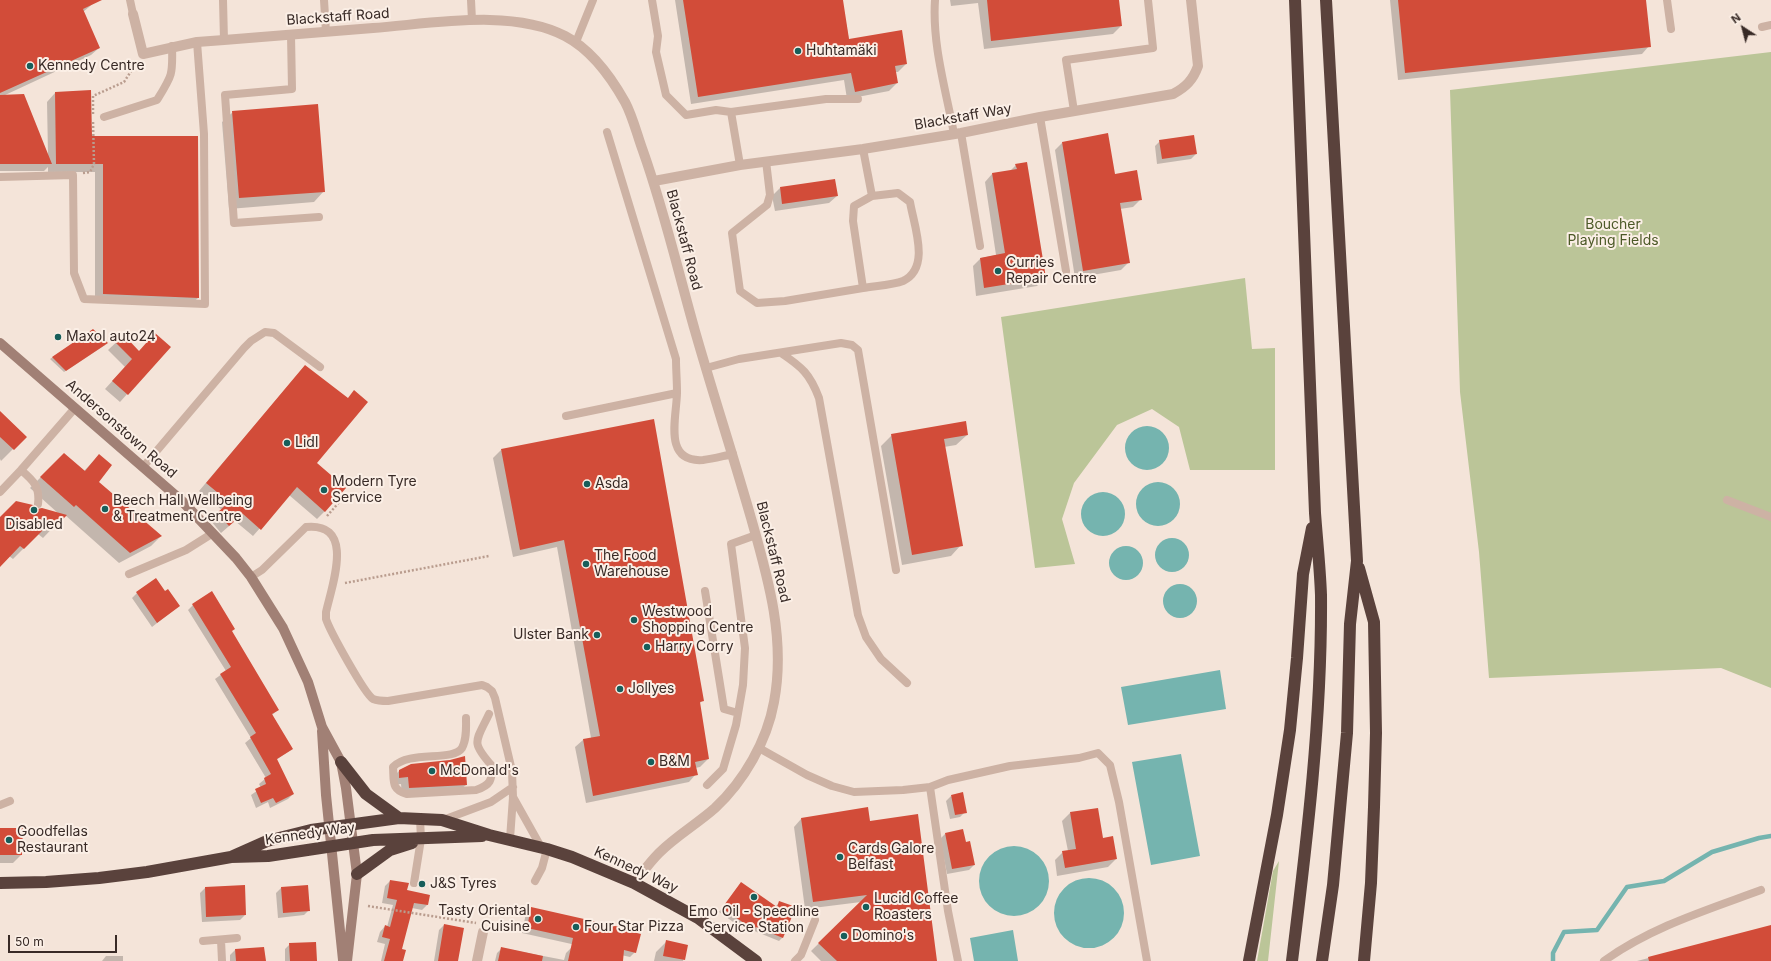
<!DOCTYPE html>
<html>
<head>
<meta charset="utf-8">
<style>
	body { margin:0 }
	#map { position:relative; width:1771px; height:961px; overflow:hidden; background:#f4e4d9; font-family:Inter,sans-serif }
	canvas { display:block }
	.north { position:absolute; left:1723px; top:8px; width:40px; height:40px; -webkit-text-stroke:3px #fbefe6; paint-order:stroke; rotate:324deg; font-size:11px; font-weight:700; line-height:16px; text-align:center; color:#382a26 }
	.north::after { content:''; display:block; margin:auto; width:14px; height:18px; background:#382a26; clip-path:polygon(50% 0,100% 100%,50% 72%,0 100%) }
	.scale { position:absolute; left:8px; top:935px; width:109px; height:18px; box-sizing:border-box; border:2px solid #382a26; border-top:0; padding-left:5px; font-size:12px; line-height:14px; white-space:nowrap; color:#382a26; -webkit-text-stroke:3px #fbefe6; paint-order:stroke }
</style>
</head>
<body>
<div id="map">
<canvas width="1771" height="961"></canvas>
<div class="north">N</div>
<div class="scale">50 m</div>
</div>
<script>
const ctx = document.querySelector('canvas').getContext('2d');
ctx.lineJoin = 'round';
function fillPath(path, color) {
  ctx.fillStyle = color;
  ctx.fill(path, 'evenodd');
}
function stroke(path, color, width, dash) {
  ctx.strokeStyle = color;
  ctx.lineWidth = width;
  ctx.lineCap = dash ? 'butt' : 'round';
  ctx.setLineDash(dash || []);
  ctx.stroke(path);
}
function write(font, color, halo, rows, align = 'center') {
  ctx.font = font + ' Inter,sans-serif';
  ctx.lineWidth = 4;
  ctx.setLineDash([]);
  ctx.textBaseline = 'middle';
  ctx.strokeStyle = halo;
  ctx.fillStyle = color;
  for (const [text, x, y, turn = 0] of rows) {
    ctx.save();
    ctx.translate(x, y);
    ctx.rotate((+turn || 0) * Math.PI / 180);
    ctx.textAlign = isNaN(turn) ? turn : align;
    if (halo) ctx.strokeText(text, 0, 0);
    ctx.fillText(text, 0, 0);
    ctx.restore();
  }
}
fillPath(new Path2D(`
	M1771,52v636l-50,-20 -232,10 -10,-126 -19,-160 -10,-302z
	M1245,278l7,71 23,-1v122h-85l-11,-43 -27,-18 -35,16 -43,58 -12,36 13,45 -40,4 -34,-251z
	M1279,861l-11,100h-11l16,-90z`), '#bbc598');
fillPath(new Path2D(`
	M1125 448a22 22 0 1 1 44 0a22 22 0 1 1-44 0Z
	M1136 504a22 22 0 1 1 44 0a22 22 0 1 1-44 0Z
	M1081 514a22 22 0 1 1 44 0a22 22 0 1 1-44 0Z
	M1155 555a17 17 0 1 1 34 0a17 17 0 1 1-34 0Z
	M1109 563a17 17 0 1 1 34 0a17 17 0 1 1-34 0Z
	M1163 601a17 17 0 1 1 34 0a17 17 0 1 1-34 0Z
	M1220,670l6,39 -98,16 -7,-38z
	M1181,754l19,102 -49,9 -19,-103z
	M979 881a35 35 0 1 1 70 0a35 35 0 1 1-70 0Z
	M1054 913a35 35 0 1 1 70 0a35 35 0 1 1-70 0Z
	M1013,930l5,31h-44l-4,-23z`), '#75b4af');
fillPath(new Path2D(`
	M0,0h94l1,2 -12,10 16,36 -8,7 -88,41 45,59 -1,-53 8,-9 36,44 107,161 -9,8 -94,-4v-130h-47v-5l-4,4h-44z
	M675,0h167l7,40 57,24 -8,8h-3l2,11 -8,8 -42,8 -3,-19 -153,24z
	M950,0h168l3,26 -8,8 -129,15 -6,-46 -27,3z
	M1390,0h255l4,46 -7,8 -244,26z
	M233,112l91,79 -10,11 -85,7 -7,-87z
	M1160,141l36,13 -5,5 -34,5 -2,-18z
	M1063,142l51,33 27,24 -8,8 -13,2 9,53 -8,8 -46,8 -20,-128z
	M1026,163l19,115 -8,8 -61,10 -3,-30 8,-8 15,-3 -11,-73 7,-8 17,-2 7,-7z
	M780,188l57,8 -8,7 -54,8 -3,-15z
	M93,330l12,15 -41,27 -14,-13z
	M123,336l16,16 30,-5 -49,55 -15,-13 20,-22 -17,-17z
	M298,374l27,137 -8,8 -28,-24 -36,41 -18,-15 -14,12 -10,-12 11,-11 -23,-19z
	M0,417l25,20 -24,24 -1,-2z
	M892,435h75l-11,10 -12,2 17,98 -10,11 -49,9 -21,-119z
	M501,450l202,250 -4,4 9,55 -8,8 -5,1 1,6 -7,8 -103,21 -11,-56 8,-7 8,-2 -34,-191 -44,10 -20,-99z
	M64,454l20,17 15,-16 -2,28 64,53 -10,10 -32,17 -54,-48 -22,23 -5,-4 -25,25 -4,-3 -9,9v-47l37,-7 22,3 -29,-26z
	M137,593l42,13 -27,21 -20,-29z
	M193,605l38,26 47,79 -6,5 20,34 -16,11 17,34 -5,5 -18,9 -2,-6 -12,6 -5,-13 10,-7 -2,-4 7,-6 -21,-35 6,-5 -36,-59 11,-8 -38,-61z
	M399,771l67,14 -8,7 -56,4 -1,-12 -10,1v-6z
	M951,796l14,16 -5,5 -10,2 -4,-18z
	M1070,813l32,26 14,20 -8,8 -51,9 -2,-16 8,-8 5,-1 -6,-30z
	M801,819l68,4 67,138h-115l-10,-10 50,-49 -56,7 -11,-82z
	M0,829h22l-1,26 -8,8h-13z
	M945,834l20,10 9,21 -5,5 -22,4 -7,-35z
	M390,881l16,10 23,4 -2,10 -5,5 -10,-2 -12,41 2,12h-21l4,-17 -8,-2 3,-10 5,-6 2,1 6,-22 -11,-2 3,-17z
	M741,883l34,24 5,-5 3,35 -4,4 -27,-11 -3,3 -30,-21z
	M307,886l2,24 -5,5 -26,3 -2,-25 5,-5z
	M205,888l40,27 -5,5 -38,2 -2,-29z
	M531,908l75,17 33,9 -4,18 -5,5 -108,-24 4,-20z
	M444,925l13,36h-23l5,-31z
	M1771,926v35h-134z
	M666,942l21,4 -4,15h-29l2,-9z
	M290,944l26,17h-31v-12z
	M263,948l2,13h-35v-6l5,-5z
	M502,948l62,12 2,-7 5,-5 26,13h-102l2,-8z
	M106,956h17v5h-21z`), '#0003');
stroke(new Path2D(`
	M1553,961v-8l11,-21 33,-2 30,-43 37,-6 48,-29 47,-14 12,-2`), '#75b4af', 4.5);
fillPath(new Path2D(`
	M0,0h102l-19,9 17,39 -100,45z
	M683,0h160l6,39 53,-9 5,34 -12,2 3,17 -43,9 -4,-19 -153,24z
	M987,0h132l3,26 -131,15z
	M1398,0h248l5,47 -246,26z
	M91,90l1,46h106l1,162 -96,-4v-130h-47l-1,-72z
	M24,94l28,70h-52v-69z
	M318,104l7,88 -86,6 -7,-87z
	M1108,133l7,41 22,-4 5,30 -22,3 10,60 -47,8 -21,-129z
	M1194,135l3,19 -35,5 -3,-19z
	M1027,162l19,116 -62,10 -4,-30 25,-5 -13,-80 25,-4 -2,-5z
	M835,179l3,17 -56,8 -2,-17z
	M93,329l15,14 -42,28 -14,-14z
	M155,333l16,14 -43,48 -16,-14 20,-22 -17,-17 8,-8 16,17z
	M305,365l43,33 6,-8 14,12 -51,61 29,25 -21,24 -28,-25 -36,43 -18,-16 -14,12 -12,-13 12,-11 -23,-19z
	M0,411l27,26 -13,13 -14,-13z
	M654,419l50,282 -4,1 9,57 -14,3 3,13 -105,21 -10,-57 17,-3 -36,-196 -44,10 -19,-101z
	M966,421l2,14 -24,4 19,107 -51,9 -21,-121z
	M64,453l21,18 14,-17 13,11 -13,17 63,54 -32,17 -54,-48 -2,2 -34,-30z
	M16,501l17,4 4,4 5,-1 25,7 -13,13 -5,-4 -25,25 -4,-3 -20,21v-50z
	M156,578l9,13 3,-2 12,17 -23,17 -21,-31z
	M212,591l23,38 -3,2 47,79 -7,4 21,35 -16,10 17,35 -18,9 -3,-5 -12,5 -6,-14 11,-5 -2,-6 7,-4 -21,-37 6,-4 -36,-59 11,-7 -39,-63z
	M465,756l2,29 -58,3 -1,-11 -9,1v-8l12,-6 39,-4z
	M963,792l4,21 -12,2 -4,-20z
	M868,807l2,14 48,-7 19,147h-100l-19,-18 49,-48 -54,7 -12,-84z
	M1098,808l5,30 10,-2 4,23 -52,9 -3,-17 14,-2 -6,-37z
	M0,828h23l-1,27h-22z
	M963,829l3,13 4,-1 5,24 -23,4 -7,-36z
	M390,880l19,3 -2,7 23,5 -2,10 -14,-2 -12,46 4,1 -3,11h-19l6,-22 -8,-2 3,-12 5,2 7,-27 -10,-2z
	M741,882l36,25 2,-6 17,6 -13,31 -27,-11 -2,3 -32,-22z
	M245,885l1,30 -40,2 -1,-30z
	M308,885l2,26 -27,2 -2,-26z
	M531,907l93,21v2l17,4 -5,19 -12,-3 -1,11h-55l5,-23 -46,-10z
	M444,924l20,4 -6,33h-20z
	M1771,925v36h-122l-1,-4z
	M666,940l22,5 -3,15 -22,-4z
	M316,942l1,19h-27l-1,-18z
	M264,947l2,14h-30l-1,-12z
	M501,947l42,9 -1,5h-44z`), '#d24c39');
stroke(new Path2D(`
	M93,114v-18l31,-14 13,-20
	M83,173l7,-1 4,-8 -1,-43
	M327,516l15,-17
	M345,583l144,-27
	M368,906l108,17`), '#b99c8e', 2.5, [2, 2]);
stroke(new Path2D(`
	M130,0l3,14
	M223,0l1,40
	M324,0l2,32
	M471,0l1,20
	M652,0l6,36 -2,16 10,43 20,20 30,-5 15,2 9,53
	M935,0c-3,45 11,90 19,134
	M1667,0l4,29
	M1762,27l9,-2
	M291,35l1,54 -67,6 9,128 85,-6
	M576,42l17,-42
	M1074,111l-8,-51 87,-12 -5,-48
	M731,112l95,-13h32
	M104,117l53,-17c15,-24 16,-25 15,-54
	M1040,117l26,154
	M607,132l69,227c0,11 1,22 1,33 0,24 -15,71 26,68 10,-1 20,-4 30,-6
	M961,133l19,113
	M766,161l4,34 -3,10 -35,28 8,58 17,12 28,-2 78,-13 -10,-67 1,-15 18,-10 -9,-47
	M0,177l73,-2 1,98 10,26 121,5 -1,-170 -7,-92
	M863,288c11,-2 30,-3 40,-7 28,-13 11,-55 7,-79l-12,-9 -26,3
	M781,353c21,14 29,21 38,45l39,217 8,22 15,22 26,24
	M706,368l33,-9 102,-16 11,2 6,5 38,220
	M566,416l111,-23
	M143,467l101,-119 7,-7 14,-9 9,1 46,34
	M21,470c13,11 19,17 17,34
	M0,492l21,-22 54,-62
	M1727,500l44,17
	M129,574l57,-24 27,-17
	M251,577l11,-7 44,-43c50,-5 26,58 20,85v7c4,12 38,74 47,80 5,2 10,2 15,2l94,-16 5,2 5,4 3,7 17,73 1,26 -3,42
	M705,591l19,118 14,4
	M466,718c0,9 1,21 -4,30 -9,14 -53,2 -69,19 1,14 -2,23 14,27l69,-4c15,-5 16,-10 16,-24 -22,-25 -16,-24 -3,-52
	M759,748l48,27 25,11 22,6 49,-2 27,-3 18,-7 62,-14 69,-8 19,-5 12,12 9,37 28,159
	M707,785l16,-16 13,-44 7,-40 2,-37 -14,-104 25,-9
	M930,787l18,124 10,50
	M513,797l28,50
	M0,805l10,-4
	M443,820l48,-18 22,-15
	M535,881l7,-13 5,-19
	M414,883l7,-44 -1,-20
	M221,940l1,21
	M203,941l34,-3
	M795,961l6,-6 14,-35
	M1604,961c47,-34 103,-51 157,-71`), '#cdb2a4', 8);
stroke(new Path2D(`
	M133,14l10,40 54,-12 27,-2c50,-4 99,-8 149,-12 57,-4 139,-20 192,8 25,13 46,41 60,66 8,15 12,33 18,49 21,59 35,120 52,180 18,63 38,124 56,187 17,60 35,121 23,184 -7,39 -30,79 -59,106 -18,16 -39,28 -56,45 -9,9 -17,20 -25,30
	M654,181l86,-16 123,-16 98,-16 79,-16 133,-23c13,-7 20,-14 25,-28l-7,-66
	M477,961l6,-29`), '#cdb2a4', 10);
stroke(new Path2D(`
	M0,343l182,158 54,57 15,19 32,51 25,54 14,45 19,35 5,26 11,86 -10,87
	M322,731l4,64 17,165`), '#a18075', 10);
stroke(new Path2D(`
	M1359,568l15,54 2,111 -2,74 -3,76 -7,78
	M341,762l25,32 33,24
	M231,857l36,-16 44,-11 88,-12 43,2 47,15 58,14 25,8 62,26 64,35 58,43
	M357,874l33,-24 22,-7
	M0,883l46,-1 53,-4 48,-6 84,-15 37,-1 105,-16 109,-4
	M1249,961l28,-146 13,-85 7,-72 6,-84 9,-46
	M1292,961c15,-121 30,-244 29,-366 -1,-27 -4,-55 -6,-82l-20,-513
	M1322,961l11,-76 14,-152 3,-109 7,-63 -31,-561`), '#5a423c', 12);
for (const [x, y, r, color] of [
	[798,51,4,"#175e5a"],
	[30,66,4,"#175e5a"],
	[998,271,4,"#175e5a"],
	[58,337,4,"#175e5a"],
	[287,443,4,"#175e5a"],
	[587,484,4,"#175e5a"],
	[324,490,4,"#175e5a"],
	[105,509,4,"#175e5a"],
	[34,510,4,"#175e5a"],
	[586,564,4,"#175e5a"],
	[634,620,4,"#175e5a"],
	[597,635,4,"#175e5a"],
	[647,647,4,"#175e5a"],
	[620,689,4,"#175e5a"],
	[651,762,4,"#175e5a"],
	[432,771,4,"#175e5a"],
	[9,840,4,"#175e5a"],
	[840,857,4,"#175e5a"],
	[422,884,4,"#175e5a"],
	[754,897,4,"#175e5a"],
	[866,907,4,"#175e5a"],
	[538,919,4,"#175e5a"],
	[576,927,4,"#175e5a"],
	[844,936,4,"#175e5a"]
]) {
  const dot = new Path2D();
  dot.arc(x, y, r, 0, 2 * Math.PI);
  ctx.fillStyle = color;
  ctx.fill(dot);
  stroke(dot, '#fbefe6', 1.5);
}
write('14px', '#382a26', '#fbefe6', [
	["Blackstaff Road",338,17,-4],
	["Blackstaff Way",963,117,-10],
	["Blackstaff Road",684,240,75],
	["Andersonstown Road",121,429,41],
	["Blackstaff Road",773,552,76],
	["Kennedy Way",310,834,-8],
	["Kennedy Way",636,870,25]
]);
write('14px', '#382a26', '#fbefe6', [
	["Huhtamäki",806,51],
	["Kennedy Centre",38,66],
	["Curries",1006,263],
	["Repair Centre",1006,279],
	["Maxol auto24",66,337],
	["Lidl",295,443],
	["Modern Tyre",332,482],
	["Service",332,498],
	["Asda",595,484],
	["Beech Hall Wellbeing",113,501],
	["& Treatment Centre",113,517],
	["Disabled",34,525,"center"],
	["The Food",594,556],
	["Warehouse",594,572],
	["Westwood",642,612],
	["Shopping Centre",642,628],
	["Ulster Bank",589,635,"right"],
	["Harry Corry",655,647],
	["Jollyes",628,689],
	["B&M",659,762],
	["McDonald's",440,771],
	["Goodfellas",17,832],
	["Restaurant",17,848],
	["Cards Galore",848,849],
	["Belfast",848,865],
	["J&S Tyres",430,884],
	["Lucid Coffee",874,899],
	["Roasters",874,915],
	["Tasty Oriental",530,911,"right"],
	["Cuisine",530,927,"right"],
	["Emo Oil - Speedline",754,912,"center"],
	["Service Station",754,928,"center"],
	["Four Star Pizza",584,927],
	["Domino's",852,936]
], 'left');
write('14px', '#4c5927', '#fbefe6', [
	["Boucher",1613,225],
	["Playing Fields",1613,241]
]);
</script>
</body>
</html>
